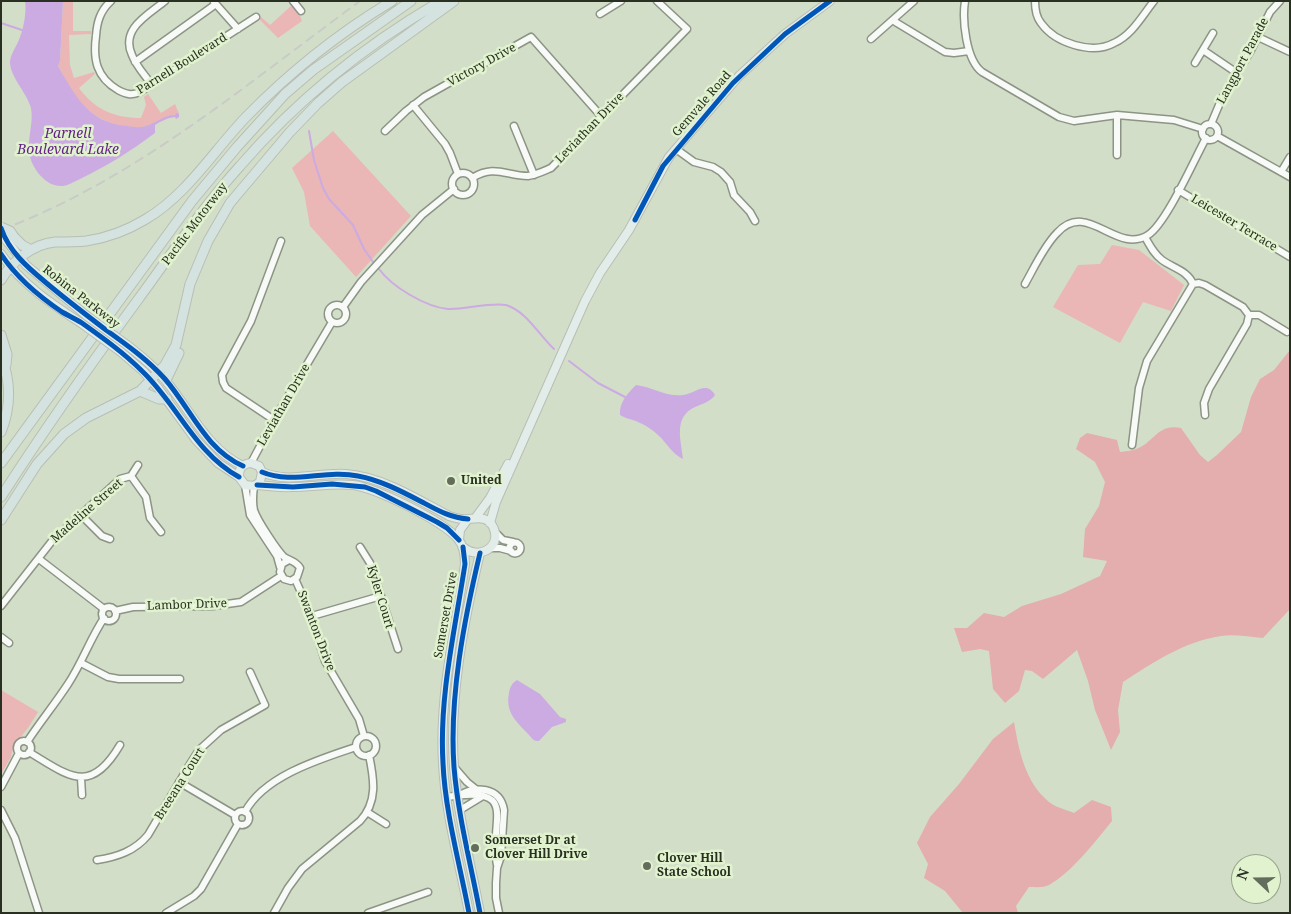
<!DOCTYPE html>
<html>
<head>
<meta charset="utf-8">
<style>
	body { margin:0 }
	#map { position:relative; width:1291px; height:914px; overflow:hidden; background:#d3dec9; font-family:"Noto Serif",serif }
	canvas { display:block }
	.frame { position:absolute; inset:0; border:2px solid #293022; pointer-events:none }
	.north { position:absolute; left:1231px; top:854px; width:50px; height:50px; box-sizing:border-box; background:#e0f3ce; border:1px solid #97a589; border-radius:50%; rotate:291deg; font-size:14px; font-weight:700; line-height:20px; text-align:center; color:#293022 }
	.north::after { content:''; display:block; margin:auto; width:18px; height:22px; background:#646d5c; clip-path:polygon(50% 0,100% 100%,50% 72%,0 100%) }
</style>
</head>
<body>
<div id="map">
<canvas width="1291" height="914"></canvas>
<div class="frame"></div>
<div class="north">N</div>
</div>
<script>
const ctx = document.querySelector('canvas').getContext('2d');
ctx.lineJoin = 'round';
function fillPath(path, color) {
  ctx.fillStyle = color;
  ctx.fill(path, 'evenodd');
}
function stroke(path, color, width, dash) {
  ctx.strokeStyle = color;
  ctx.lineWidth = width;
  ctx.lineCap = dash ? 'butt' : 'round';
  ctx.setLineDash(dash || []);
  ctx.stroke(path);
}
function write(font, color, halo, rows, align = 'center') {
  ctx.font = font + ' "Noto Serif",serif';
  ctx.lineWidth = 5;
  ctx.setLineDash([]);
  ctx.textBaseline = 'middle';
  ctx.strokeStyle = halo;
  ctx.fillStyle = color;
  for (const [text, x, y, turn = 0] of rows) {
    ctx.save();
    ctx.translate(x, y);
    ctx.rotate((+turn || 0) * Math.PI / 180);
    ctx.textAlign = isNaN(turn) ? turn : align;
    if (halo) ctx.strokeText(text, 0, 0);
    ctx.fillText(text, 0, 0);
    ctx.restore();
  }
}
fillPath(new Path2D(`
	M63,1h10v30h18v3l-22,1 1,30 4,13 20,-6 1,2 -16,14c16,22 36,30 62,30l5,-13 -2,-8 4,-3 13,19 14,-9 4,10c-13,1 -24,11 -36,13 -25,4 -53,-10 -68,-31 -7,-9 -11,-21 -17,-30l2,-5z
	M291,6l8,7 3,8 -24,17 -19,-19 2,-2 9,8z
	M333,131l78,85 -55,61 -46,-51 -6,-34 -12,-24z
	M1112,245l27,5 45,35 -13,26 -28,-9 -23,41 -67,-36 25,-42 22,-1z
	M1,690l37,22 -10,16 -14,17 -3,12 -10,17z`), '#eab6b6');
fillPath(new Path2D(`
	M1290,350v259l-27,29c-13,-1 -29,-4 -42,-2 -36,5 -69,27 -98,46l-5,28 2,22 -9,18 -16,-40 -7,-29 -11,-31 -34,29 -11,-8 -7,-1 -6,21 -14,12 -12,-14 -4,-38 -9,-2 -18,3 -8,-24h13l17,-15 20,4 18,-11 39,-12 39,-18 7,-15 -24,-4 2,-28 14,-23 6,-24 -10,-20 -19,-13 4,-11 7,-5 30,7 3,12c5,-1 11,-1 16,-3 18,-6 21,-26 45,-21l19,27 8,7 9,-7 24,-23 10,-35 9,-18 14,-9z
	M1014,722c5,29 11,60 35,80 6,5 18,8 25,11l18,-13 19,7 1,14c-17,21 -40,51 -63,64 -5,3 -14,2 -20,2l-13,19 2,7h-55l-18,-22 -21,-13 4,-14 -11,-21 13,-26 29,-33 34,-45z`), '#e4adae');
fillPath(new Path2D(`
	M25,1h38l-3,60 -2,5c17,29 30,57 69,60 6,1 13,2 19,0 10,-3 18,-11 29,-11l1,-2 3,1v3l-3,2 -1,-2c-8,1 -14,4 -20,8v8c-24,18 -48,33 -75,46 -5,2 -12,7 -18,7 -15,1 -28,-15 -32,-29 -4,-16 4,-33 1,-49 -4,-15 -20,-30 -21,-45 0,-8 5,-14 8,-21 5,-10 9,-30 7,-41z
	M636,385c16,2 30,12 47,10 12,-1 23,-15 32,0 -5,7 -13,9 -20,12 -22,10 -14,33 -12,52 -11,-5 -16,-16 -25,-24 -5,-5 -13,-10 -20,-13 -6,-3 -12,-3 -18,-7 -1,-13 8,-22 16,-30z
	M517,680l23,14 20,23 6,2v3l-14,5 -13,14c-6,0 -6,-2 -10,-6 -12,-13 -24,-22 -20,-42 1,-6 3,-10 8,-13z`), '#cbabe2');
stroke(new Path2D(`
	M1,23l21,7
	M309,131l5,29 9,28 6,11 24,26 11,24 9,13
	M379,269c13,18 47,38 69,40 15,1 42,-7 58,-4 20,6 33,30 48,44
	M569,361l29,22 27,14`), '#cbabe2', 2);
const minor = new Path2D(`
	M111,1c-11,10 -14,21 -15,35 -3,23 0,41 22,54 8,4 13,6 22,2l116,-75
	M293,1l8,10
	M965,1c-3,19 1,59 17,71l77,45 15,4 43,-6 57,5 29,9
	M1035,1c0,8 1,16 6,22 14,20 51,32 73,20 18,-8 28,-27 40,-42
	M214,2l24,27
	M600,14l21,-13
	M893,20l4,3 48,29 9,1 15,-2
	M1258,37l32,15
	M871,39l43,-38
	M1203,50l34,23
	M135,62l81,-58
	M1195,63l18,-30
	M151,84c-6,-9 -15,-18 -19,-29 -12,-26 16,-40 33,-54
	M413,105l32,39 5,9 8,21
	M1117,115v40
	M1211,124l11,-26 28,-46 20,-40 10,-11
	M1202 132a8 8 0 1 1 16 0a8 8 0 1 1-16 0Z
	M514,126l20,49
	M385,131l21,-20 18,-14 107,-60 70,79
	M1217,136l73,41
	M676,149l18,13 19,5 8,5 9,10 4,13 16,17 5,9
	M1281,172l9,-15
	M452 184a11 11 0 1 1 22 0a11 11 0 1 1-22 0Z
	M472,178c23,-14 34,-2 56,-2 8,-1 16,-5 23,-8l136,-139 -30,-28
	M1178,190l112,67
	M1145,237c5,9 9,17 17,23 11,8 26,11 31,24
	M1025,284c9,-16 19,-38 32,-51 30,-34 59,22 91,2 18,-11 46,-75 58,-97
	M1193,284l6,-1 6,2 38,22 6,8 -2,9 -38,65 -5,14 1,12
	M328 314a9 9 0 1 1 18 0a9 9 0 1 1-18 0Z
	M343,307l18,-25 61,-67 32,-26
	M1249,315h10l28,17
	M274,420l-48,-32 -3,-6 -1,-7 29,-54 30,-80
	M1132,445l7,-57 8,-27 46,-77
	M251,463l23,-43 58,-98
	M131,476l15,21 4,21 11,14
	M245,485l5,30 27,41 3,11
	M254,486c-1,8 -2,16 0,24 3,10 23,40 30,47 6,4 12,4 16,11l-3,9 -6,4 -7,-2 -4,-7 2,-8 7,-4
	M81,515l21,21 8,3
	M495,532l8,8 10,2
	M509.5 548a5.5 5.5 0 1 1 11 0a5.5 5.5 0 1 1-11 0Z
	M360,547l10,16 28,86
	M490,548h10l11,3
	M39,559l65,50
	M295,579l14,31 16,51 34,58 5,17
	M1,606l51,-65 68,-62 11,-3 7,-11
	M102 614a7 7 0 1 1 14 0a7 7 0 1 1-14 0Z
	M115,611l18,-4 80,-1 28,-4 40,-26
	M312,616l69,-20
	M1,637l8,6
	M81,663l27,14 11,2h61
	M356 746a10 10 0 1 1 20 0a10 10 0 1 1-20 0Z
	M17 748a7 7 0 1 1 14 0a7 7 0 1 1-14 0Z
	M27,742c13,-20 28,-38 41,-58 14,-21 22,-45 36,-66
	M29,752c40,24 61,44 91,-7
	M454,767l13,15 10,8
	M81,778l1,17
	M179,782l56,33
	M1,787l18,-34
	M458,796c17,-11 42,-9 46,14l-3,46 -4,12 -1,15v15l3,15
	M447,797c75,-12 41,24 50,68
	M1,810l14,28 24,75
	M460,810l23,-14
	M235 818a7 7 0 1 1 14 0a7 7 0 1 1-14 0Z
	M245,812c19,-36 75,-53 111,-65
	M367,812l19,12
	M97,860c20,-3 38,-9 51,-25l39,-66 12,-19 22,-20 44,-25 -15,-33
	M166,913l28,-17 7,-7 37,-65
	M274,913l14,-25 14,-19 58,-48c18,-19 14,-42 9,-66
	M368,913l60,-21`);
const major = new Path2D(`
	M6,240l20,25 61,51
	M1,254c20,30 51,50 80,69
	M127,345c14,11 28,22 39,36 25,30 41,68 77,85
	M121,352l22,19 15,17 38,52 22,23 21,14 6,8 9,1 6,-4 2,-10
	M239,477c0,-9 3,-13 12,-14l8,3 3,6c27,12 56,0 84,2 37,3 71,25 103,42 6,2 12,4 19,3 11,-1 21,-3 26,10 7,20 -17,31 -31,18
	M257,485c11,1 23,3 34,2 21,0 41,-4 62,-2 23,3 90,36 105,54 6,7 7,16 7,25 -10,66 -26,132 -22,199 2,49 17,102 26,150
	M476,517l14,-19 18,-34
	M490,523l6,-21 89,-201 15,-28 29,-43 40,-73 70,-81 46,-42 45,-33
	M459,540l1,-10 8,-11
	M480,913c-9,-48 -22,-97 -26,-146 -5,-69 10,-147 26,-214`);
const highway = new Path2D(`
	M14,237l8,8 9,5
	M1,280c11,-19 32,-36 54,-38 10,0 21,0 31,-1 21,-3 42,-11 60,-22 41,-24 68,-69 101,-103 43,-44 92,-83 145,-115
	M1,335l6,19 -1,11
	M1,356c10,25 10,51 0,76
	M166,380l13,-27
	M140,391l19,8h8
	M1,463l191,-262 45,-54 48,-53 28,-24 98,-69
	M1,497c43,-67 89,-132 136,-196 33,-45 65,-93 103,-135 57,-66 125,-121 201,-165
	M1,520l36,-56 27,-30 22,-16 54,-27 25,-26 11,-20 14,-61 18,-43 22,-38 60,-71 28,-29 24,-21 112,-81`);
stroke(minor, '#8c9485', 9);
stroke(major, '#b9beb4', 10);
stroke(highway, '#b9beb4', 11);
stroke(minor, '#f8faf7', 6);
stroke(major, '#e2ece9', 8);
stroke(highway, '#d4e3df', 9);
stroke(new Path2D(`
	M1,230c135,-51 244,-145 359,-229`), '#c8cbc6', 2, [10, 5]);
const majorBridge = new Path2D(`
	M1,228l5,12
	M87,316l40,29
	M81,323l40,29`);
const highwayBridge = new Path2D(`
	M1,227l9,4 4,6`);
stroke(majorBridge, '#b9beb4', 10, []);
stroke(highwayBridge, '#b9beb4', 11, []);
stroke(majorBridge, '#e2ece9', 8);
stroke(highwayBridge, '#d4e3df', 9);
stroke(new Path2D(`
	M635,220l28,-54 70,-83 52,-49 45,-33
	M1,228c8,23 25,38 43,53 20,17 41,33 62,49 21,15 42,30 59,49 26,30 40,70 78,87
	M1,254c15,23 39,43 61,58 7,4 14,7 20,11 21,15 42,30 60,48 35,33 53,82 97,106
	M262,472c30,13 64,-3 96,4 22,4 43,15 64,26 15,8 29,16 46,17
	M257,485l36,2 39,-3 33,3 11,4 61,31 10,6 12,12
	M463,547l2,17c-10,66 -26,132 -22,199 2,49 17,102 26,150
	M480,913c-9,-48 -22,-97 -26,-146 -5,-69 10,-147 26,-214`), '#0057b8', 5);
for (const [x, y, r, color] of [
	[451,481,5,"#646d5c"],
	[475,848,5,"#646d5c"],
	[647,866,5,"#646d5c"]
]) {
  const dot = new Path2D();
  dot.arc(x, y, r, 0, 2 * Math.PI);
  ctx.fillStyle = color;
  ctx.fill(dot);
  stroke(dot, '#e0f3ce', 2);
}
write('12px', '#293022', '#e0f3ce', [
	["Langport Parade",1243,61,-62],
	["Parnell Boulevard",182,64,-32],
	["Victory Drive",482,65,-29],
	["Gemvale Road",702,104,-49],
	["Leviathan Drive",590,128,-46],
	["Leicester Terrace",1234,223,31],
	["Pacific Motorway",195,224,-53],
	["Robina Parkway",81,297,38],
	["Leviathan Drive",284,405,-60],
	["Madeline Street",87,511,-41],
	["Kyler Court",380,597,73],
	["Lambor Drive",187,605,-2],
	["Somerset Drive",446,615,-80],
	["Swanton Drive",316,631,69],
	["Breeana Court",180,784,-58]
]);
write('bold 12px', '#293022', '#e0f3ce', [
	["United",461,481],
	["Somerset Dr at",485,841],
	["Clover Hill Drive",485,855],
	["Clover Hill",657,859],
	["State School",657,873]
], 'left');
write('italic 14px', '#632287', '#e0f3ce', [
	["Parnell",68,134],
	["Boulevard Lake",68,150]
]);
</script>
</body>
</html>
